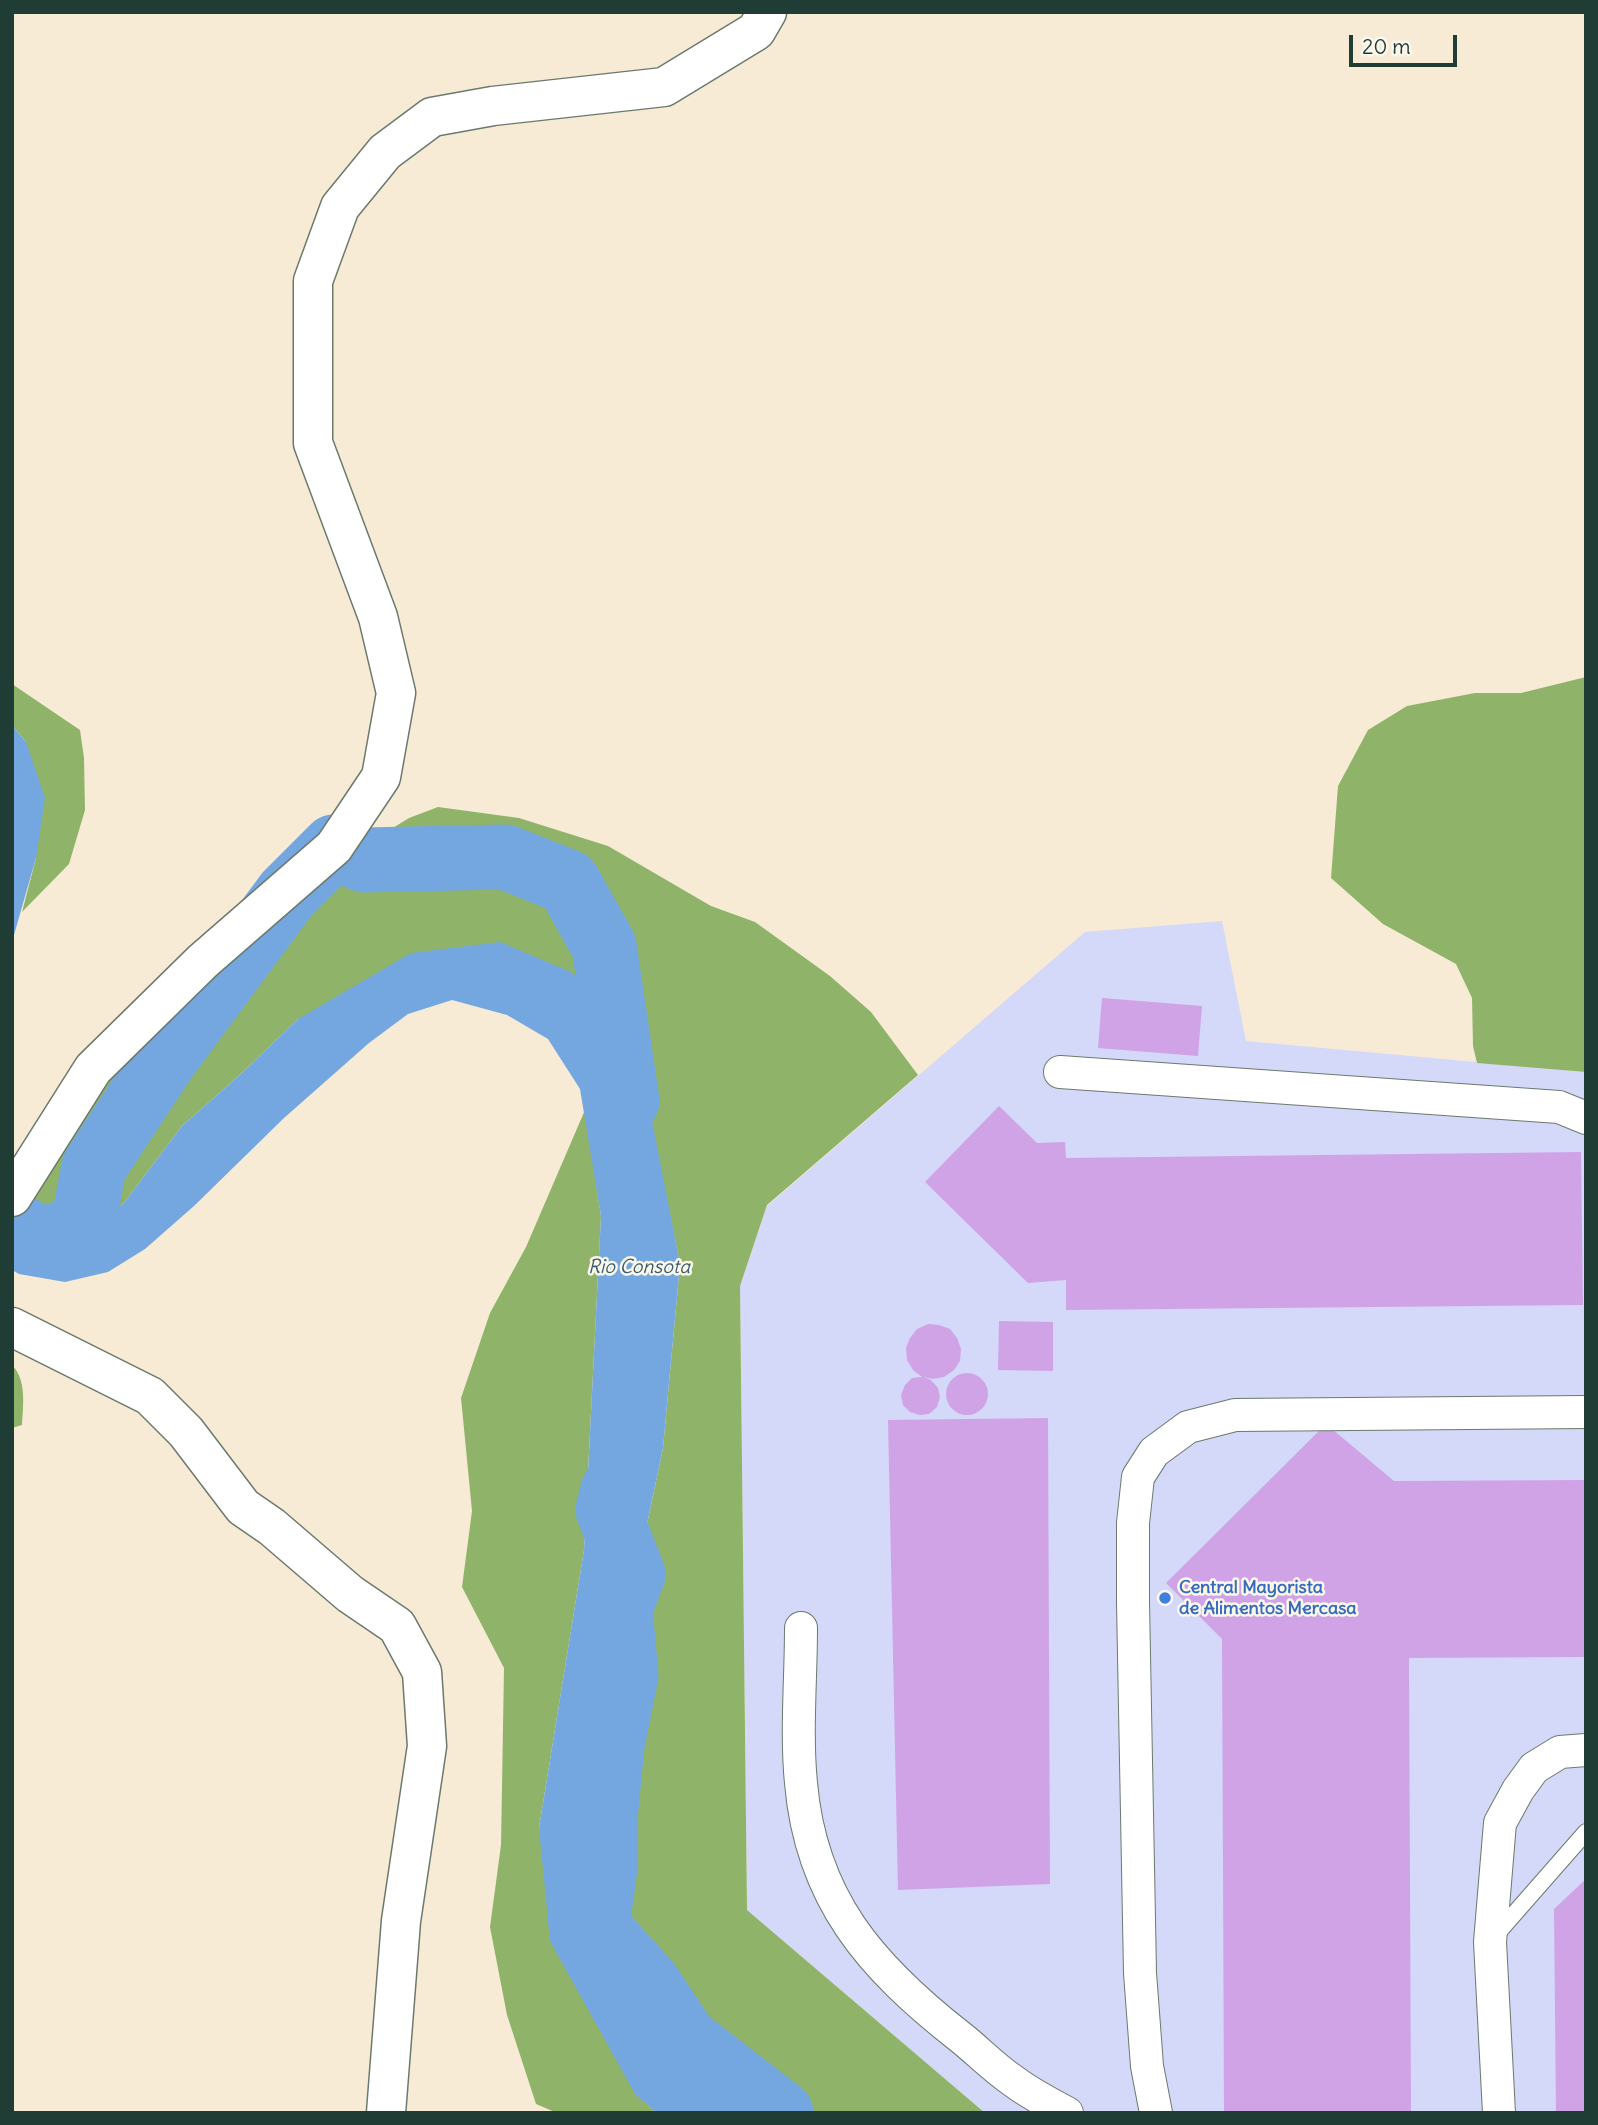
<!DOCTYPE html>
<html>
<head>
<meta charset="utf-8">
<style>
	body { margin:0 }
	#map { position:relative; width:1598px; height:2125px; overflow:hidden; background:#f7ebd6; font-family:Delius,sans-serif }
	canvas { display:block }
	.frame { position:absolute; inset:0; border:14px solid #1f3d34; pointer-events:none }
	.scale { position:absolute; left:1349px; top:35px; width:108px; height:32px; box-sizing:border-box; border:4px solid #1f3d34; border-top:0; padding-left:9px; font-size:21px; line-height:24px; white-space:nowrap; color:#1f3d34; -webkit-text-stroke:5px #fbf7ec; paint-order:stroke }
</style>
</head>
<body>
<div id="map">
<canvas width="1598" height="2125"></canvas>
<div class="frame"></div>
<div class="scale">20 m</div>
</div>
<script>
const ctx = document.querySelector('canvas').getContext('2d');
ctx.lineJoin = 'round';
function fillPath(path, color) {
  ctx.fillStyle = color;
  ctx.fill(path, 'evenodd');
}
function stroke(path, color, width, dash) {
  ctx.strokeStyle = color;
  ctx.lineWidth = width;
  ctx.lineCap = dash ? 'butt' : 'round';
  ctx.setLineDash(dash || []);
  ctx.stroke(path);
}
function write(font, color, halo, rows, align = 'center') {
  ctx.font = font + ' Delius,sans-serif';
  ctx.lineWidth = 5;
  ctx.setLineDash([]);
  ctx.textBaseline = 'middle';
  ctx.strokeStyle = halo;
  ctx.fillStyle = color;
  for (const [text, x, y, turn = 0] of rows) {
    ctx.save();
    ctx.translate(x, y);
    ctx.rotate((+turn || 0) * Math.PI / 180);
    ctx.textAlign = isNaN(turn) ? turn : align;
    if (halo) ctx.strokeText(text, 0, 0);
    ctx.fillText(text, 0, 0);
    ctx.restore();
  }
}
fillPath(new Path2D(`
	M1222,921l24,120 340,31v1041h-601l-238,-203 -7,-624 27,-80 318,-274z`), '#d4d8f9');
fillPath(new Path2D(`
	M1586,677v395l-109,-9 -4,-17 -1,-48 -16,-34 -73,-40 -52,-46 7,-92 30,-56 39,-24 68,-13h46z
	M12,684l68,46 4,28 1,52 -16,54 -47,48 14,-54 -10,-116 -14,-17z
	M438,807l81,11 89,28 103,60 44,16 75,54 41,36 47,63 -151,130 -27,81 7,624 238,203h-251l-86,-129 -36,-65 -7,-51 2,-203 13,-56 26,-80 17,-81 17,-184 -20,-97 -89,-195 -273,47 -56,54 -60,53 -59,78 -78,37 -33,-9v-35l81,-128 241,-222 36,-5 39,-24z
	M585,1110l16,106 -17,334 -45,278 96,265 22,20h-100l-21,-9 -29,-89 -17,-88 11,-82 3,-177 -42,-81 10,-76 -11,-113 29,-85 36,-66z
	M12,1365c15,15 11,41 10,60l-10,3z`), '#8fb469');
fillPath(new Path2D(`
	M12,725l14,17 19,56 -9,60 -24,84z
	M500,942l71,30 44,41 26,51 39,200 -17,184 -17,81 -26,80 -13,56 -2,203 7,51 36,65 86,129h-77l-22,-19 -85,-153 -11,-113 45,-278 17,-334 -21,-127 -32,-50 -41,-24 -55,-15 -44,14 -39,29 -85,75 -90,88 -49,43 -37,23 -43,10 -46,-8 -7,-4v-38l33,9 78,-37 59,-78 60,-53 56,-54 113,-66z`), '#74a7e0');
stroke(new Path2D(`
	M12,1223l33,18 38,-17 11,-57 71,-108 122,-165 47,-47 30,13 141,-3 63,25 36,64 23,155
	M613,1490l-5,20 25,64 -13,35 6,66 -14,70 -7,73v49l-8,60 51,56 37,56 96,74`), '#74a7e0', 65);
fillPath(new Path2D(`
	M1102,998l100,8 -4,50 -100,-8z
	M999,1106l38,37 28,-1 1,16 515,-6 2,153 -517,5v-30l-38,3 -103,-101z
	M999,1321l54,1v49l-55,-1z
	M928,1324l11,1 11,4 7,9 4,11 -1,12 -6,9 -10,7 -11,2 -9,-2 7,3 7,8 2,9 -3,10 -8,7 -9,1 -10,-3 -7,-7 -2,-10 4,-10 7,-7 10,-1 -9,-7 -6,-10 -1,-12 4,-10 7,-9z
	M946 1394a21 21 0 1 1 42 0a21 21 0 1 1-42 0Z
	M1048,1418l2,466 -152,6 -10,-470z
	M1326,1424l68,57 192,-1v177l-177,1 2,455h-187l-2,-474 -56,-56z
	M1586,1879v234h-30l-2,-204z`), '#d0a3e7');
const service = new Path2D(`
	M1493,1938l93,-106`);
const minor = new Path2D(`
	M1060,1072l499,35 27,11
	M801,1628c0,51 -5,105 0,155 10,116 70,184 158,253 18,14 34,31 53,44 17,13 36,23 55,33
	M1156,2113l-9,-47 -7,-93 -7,-371v-79l5,-46 16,-25 34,-25 47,-12 351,-3
	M1499,2113l-9,-171 10,-119 18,-33 16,-22 26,-16 26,-2`);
const tertiary = new Path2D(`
	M12,1197l81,-128 110,-108 131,-114 47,-70 15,-84 -18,-76 -65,-174v-162l27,-74 45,-55 47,-35 61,-11 171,-19 92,-56 11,-19
	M12,1327l138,69 36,36 57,75 29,20 78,67 47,32 25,46 5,74 -26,175 -15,192`);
stroke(service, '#6b7a6d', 18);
stroke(minor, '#6b7a6d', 34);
stroke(tertiary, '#6b7a6d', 41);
stroke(service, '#fff', 16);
stroke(minor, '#fff', 32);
stroke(tertiary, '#fff', 38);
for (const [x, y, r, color] of [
	[1165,1598,7,"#3f7fe0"]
]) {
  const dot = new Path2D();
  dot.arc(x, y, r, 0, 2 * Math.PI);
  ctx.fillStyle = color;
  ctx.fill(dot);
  stroke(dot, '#fbf7ec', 2.5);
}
write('bold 18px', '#366cbe', '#fbf7ec', [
	["Central Mayorista",1179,1588],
	["de Alimentos Mercasa",1179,1609]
], 'left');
write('italic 19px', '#395d68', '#fbf7ec', [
	["Rio Consota",639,1268]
]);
</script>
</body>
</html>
